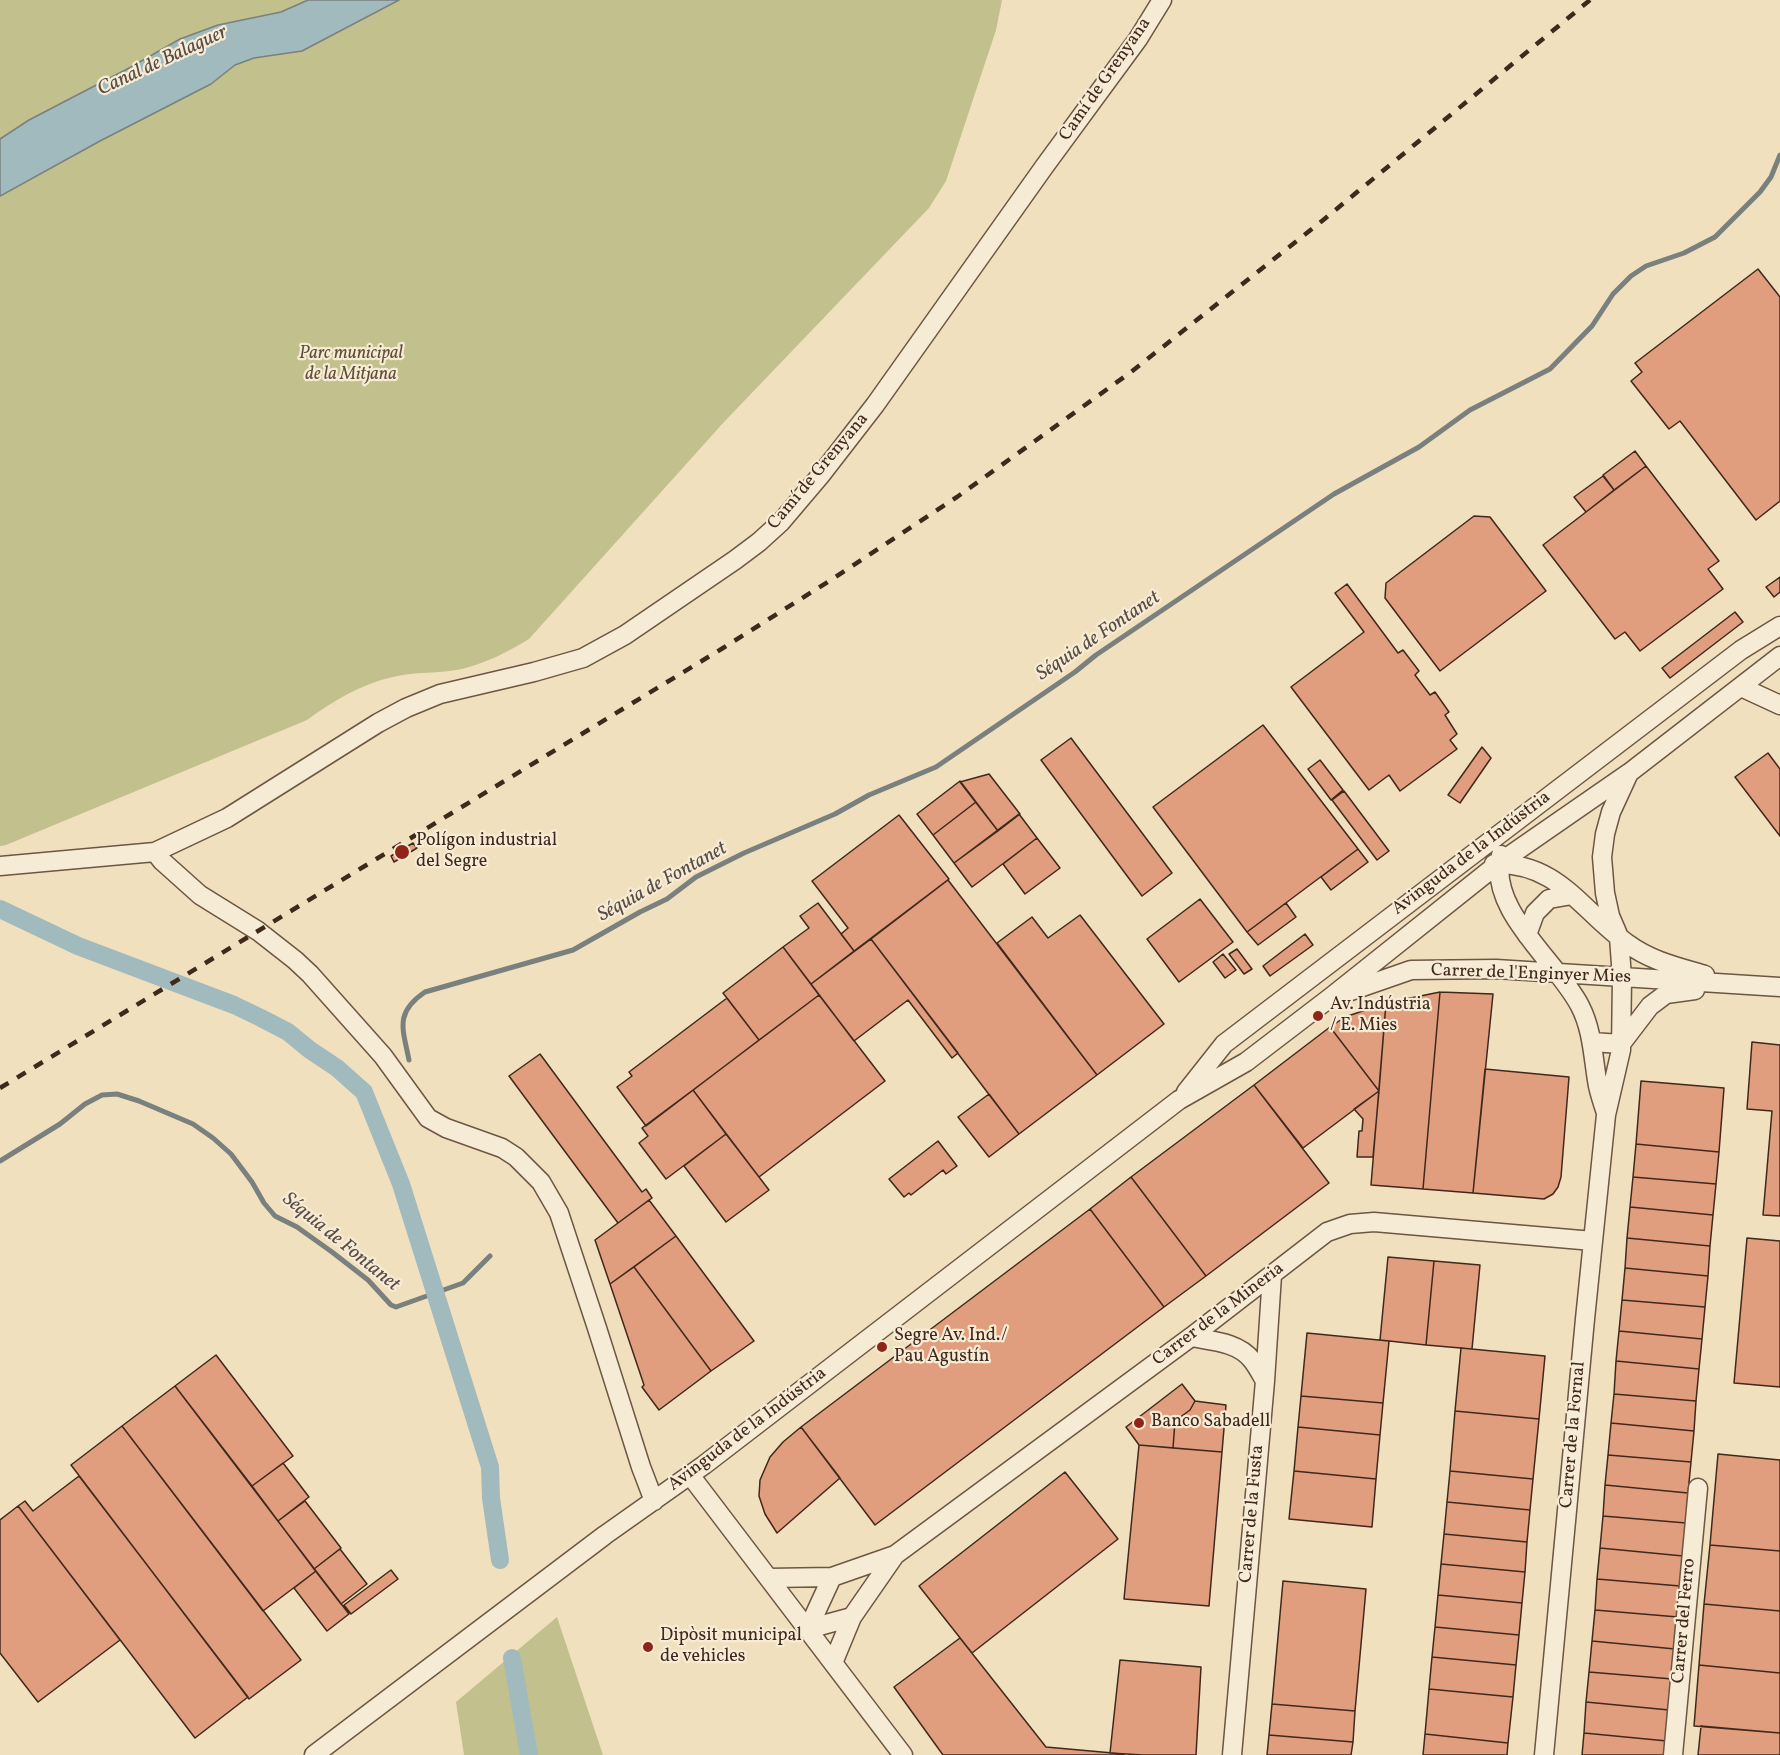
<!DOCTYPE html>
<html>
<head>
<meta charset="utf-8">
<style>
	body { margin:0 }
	canvas { display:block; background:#f1e0be }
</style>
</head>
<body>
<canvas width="1780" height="1755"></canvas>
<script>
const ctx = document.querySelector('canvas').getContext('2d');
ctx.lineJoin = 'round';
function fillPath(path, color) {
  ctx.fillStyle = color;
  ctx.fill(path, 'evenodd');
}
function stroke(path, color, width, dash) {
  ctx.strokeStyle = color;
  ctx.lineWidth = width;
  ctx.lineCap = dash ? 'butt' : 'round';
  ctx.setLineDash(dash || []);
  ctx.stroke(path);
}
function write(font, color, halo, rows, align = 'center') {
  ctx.font = font + ' Vollkorn,serif';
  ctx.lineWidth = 4.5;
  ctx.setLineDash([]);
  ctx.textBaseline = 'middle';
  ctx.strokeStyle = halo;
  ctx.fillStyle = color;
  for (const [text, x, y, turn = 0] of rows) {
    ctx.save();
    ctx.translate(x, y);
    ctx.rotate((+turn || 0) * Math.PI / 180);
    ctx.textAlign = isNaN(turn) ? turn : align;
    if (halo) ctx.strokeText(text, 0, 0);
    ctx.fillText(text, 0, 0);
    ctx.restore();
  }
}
fillPath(new Path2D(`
	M0,0h308l-27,12 -63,13 -38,14 -49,28 -102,53 -29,19z
	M399,0h603l-6,30 -50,151 -17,27 -205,214 -195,217c-21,13 -43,24 -67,30 -23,5 -47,2 -69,8 -32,7 -60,24 -86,43l-301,125 -6,1v-650l100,-55 111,-57 24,-19 19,-7 48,-7z
	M557,1617l46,138h-139l-8,-53z`), '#c2c08c');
const water = new Path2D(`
	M308,0h91l-97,51 -48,7 -19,7 -24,19 -111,57 -100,55v-57l29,-19 102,-53 49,-28 38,-14 63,-13z`);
fillPath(water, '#a1babd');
stroke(water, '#7a807d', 1.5);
stroke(new Path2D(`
	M409,1060c-6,-31 -15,-47 16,-68l148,-42 67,-38 27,-13 29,-22 48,-24 91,-39 34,-19 67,-28 139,-95 21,-17 238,-161 85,-47 51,-37 80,-41 42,-43 21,-32 18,-18 15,-10 38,-13 31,-16 45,-45 11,-15 9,-22
	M0,1161l60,-37 25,-20 17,-9 15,-1 22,7 54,23 20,14 18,16 21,28 12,21 11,13 22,11 35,25 36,28 23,25 5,2 67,-24 27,-27`), '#7a807d', 5);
stroke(new Path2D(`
	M0,909l78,37 156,59 27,13 27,14 22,18 27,18 27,24 37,92 89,283 1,31 9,62
	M512,1658l17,97`), '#a1babd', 18);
const building = new Path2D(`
	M1758,269l22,28v204l-24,19 -76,-99 -11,8 -38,-48 11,-9 -7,-9z
	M1635,451l11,15 -32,24 -11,-15z
	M1646,466l73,95 -11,8 15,20 -83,62 -15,-19 -10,7 -72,-94z
	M1603,476l11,14 -28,22 -12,-15z
	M1474,516l16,1 56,74 -106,80 -55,-73 1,-15z
	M1780,577v15l-6,5 -8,-10z
	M1347,584l51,69 5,-3 16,21 -4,4 15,20 5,-3 14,20 -4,3 12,19 -7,6 7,9 -57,42 -11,-16 -20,15 -78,-103 73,-55 -29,-39z
	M1735,612l8,10 -73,56 -8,-10z
	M1263,725l95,124 -111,83 -94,-125z
	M1071,738l101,135 -30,23 -101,-136z
	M1482,747l9,11 -31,45 -12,-8z
	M1768,753l12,16v67l-45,-59z
	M1320,760l23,30 -12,10 -23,-31z
	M989,774l31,40 -22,17 -38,-49z
	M960,781l16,21 -43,33 -16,-21z
	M1344,791l45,60 -12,9 -45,-60z
	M976,802l22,29 -44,32 -21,-28z
	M1019,814l18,24 -65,49 -18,-24z
	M899,815l50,64 -95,72 -13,-17 7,-6 -36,-47z
	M1037,838l23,30 -35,26 -22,-30z
	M413,843l4,5 -23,14 -3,-6z
	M1358,849l10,13 -37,28 -10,-13z
	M948,880l149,195 -78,59 -148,-195z
	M1200,899l33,43 -54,40 -32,-43z
	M818,903l36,48 -43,33 -28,-37 26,-19 -9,-12z
	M1286,903l10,14 -38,28 -11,-13z
	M1080,915l84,109 -67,51 -100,-132 35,-26 16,21z
	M1305,934l8,11 -43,31 -7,-10z
	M871,939l87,114 -6,5 -44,-58 -54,41 -43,-57z
	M783,947l36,48 -60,45 -36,-47z
	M1237,949l15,20 -8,5 -15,-20z
	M1223,954l13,16 -11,8 -12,-16z
	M1440,992l-17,197 -52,-4 15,-182z
	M1440,992l53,2 -20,199 -50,-4z
	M819,995l66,86 -126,96 -66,-87z
	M727,998l32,42 -113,86 -29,-39 15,-11 -3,-4z
	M1386,1003l-7,88 -49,-64 15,-10z
	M1330,1027l49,64 -76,57 -49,-63z
	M1752,1042l28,3v171l-17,-1 9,-104 -25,-2z
	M540,1054l102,138 4,-3 6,9 -34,25 -109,-147z
	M1485,1069l84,8 -8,100 -3,10 -5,7 -9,5 -71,-6z
	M1641,1081l83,7 -5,64 -83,-8z
	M1254,1085l75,98 -123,93 -75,-99z
	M693,1090l33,44 -60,45 -27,-36 9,-7 -6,-8z
	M1379,1091l-6,66h-16l2,-26h3l1,-12 -9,-10z
	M989,1094l30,40 -30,23 -31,-40z
	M726,1134l43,56 -43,32 -42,-56z
	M938,1141l19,25 -11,8 -3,-4 -32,25 -2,-2 -5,4 -15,-18z
	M1636,1144l83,8 -3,32 -83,-7z
	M1131,1177l75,99 -42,31 -74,-98z
	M1633,1177l83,7 -3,31 -83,-8z
	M649,1200l27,36 -66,48 -15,-44z
	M1630,1207l83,8 -3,31 -83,-8z
	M1090,1209l74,98 -289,218 -74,-98z
	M676,1236l78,105 -43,30 -77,-104z
	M1627,1238l83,8 -2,30 -83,-8z
	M1747,1238l33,3v146l-46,-4z
	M1388,1257l46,4 -8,84 -46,-5z
	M1434,1261l46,4 -8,84 -46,-4z
	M634,1267l77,104 -52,39 -17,-23 2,-2 -34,-101z
	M1625,1268l83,8 -3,31 -83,-7z
	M1622,1300l83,7 -3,32 -83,-8z
	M1619,1331l83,8 -3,30 -83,-8z
	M1307,1333l82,8 -6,62 -82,-7z
	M1461,1348l84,8 -6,63 -84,-8z
	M216,1355l77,101 -41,30 -77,-100z
	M1616,1361l83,8 -3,32 -82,-7z
	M1182,1384l13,17 -5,9 -15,11 -2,27 -34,-3 -13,-18z
	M175,1386l141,185 -53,40 -141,-185z
	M1614,1394l82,7 -2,30 -83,-8z
	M1301,1396l82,7 -3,32 -82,-8z
	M1195,1401l31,4 -4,47 -49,-4 2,-27 15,-11z
	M1455,1411l84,8 -6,60 -83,-8z
	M1611,1423l83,8 -3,31 -83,-7z
	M122,1426l179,234 -52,39 -178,-234z
	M801,1427l39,51 -63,55 -12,-19 -6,-18 1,-16 10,-23 13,-15z
	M1298,1427l82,8 -4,44 -82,-8z
	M1139,1445l83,7 -13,154 -85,-7z
	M1718,1454l62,6v91l-70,-6z
	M1608,1455l83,7 -3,31 -83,-8z
	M283,1463l26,34 -31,24 -26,-35z
	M1294,1471l82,8 -4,48 -83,-8z
	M1450,1471l83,8 -3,31 -83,-8z
	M1065,1472l53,67 -146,114 -53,-67z
	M79,1476l169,221 -53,41 -177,-232 7,-5 8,10z
	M1605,1485l83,8 -2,30 -83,-7z
	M305,1501l36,47 -27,21 -36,-48z
	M1447,1502l83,8 -3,32 -83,-8z
	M18,1506l102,134 -82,62 -38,-49v-133z
	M1603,1516l83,7 -3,33 -83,-8z
	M1444,1534l83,8 -2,30 -84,-8z
	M1710,1545l70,6v60l-76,-7z
	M1600,1548l83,8 -3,30 -83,-7z
	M340,1549l27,35 -26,20 -27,-35z
	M1441,1564l84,8 -3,31 -84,-8z
	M391,1570l7,9 -47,35 -7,-9z
	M316,1571l33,43 -22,17 -33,-43z
	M1597,1579l83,7 -2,31 -83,-7z
	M1283,1581l83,8 -11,122 -83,-7z
	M1438,1595l84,8 -3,32 -84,-8z
	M1704,1604l76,7v62l-81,-8z
	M1595,1610l83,7 -3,32 -83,-8z
	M1435,1627l84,8 -3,30 -84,-8z
	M960,1638l86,109 78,7v1h-181l-49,-68z
	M1592,1641l83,8 -3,30 -83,-7z
	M1432,1657l84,8 -3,32 -84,-8z
	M1120,1660l81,7 -5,88h-53l-33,-2z
	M1699,1665l81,8v60l-86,-7z
	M1589,1672l83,7 -3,31 -83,-8z
	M1429,1689l84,8 -5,46 -83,-9z
	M1586,1702l83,8 -2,31 -83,-8z
	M1272,1704l83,7 -2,31 -84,-7z
	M1701,1726l79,7v22h-82z
	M1584,1733l83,8 -2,14h-83z
	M1425,1734l83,9 -1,12h-84z
	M1269,1735l84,7 -2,13h-84z`);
fillPath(building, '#e19e7e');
stroke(building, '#40281c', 1.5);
const minor = new Path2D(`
	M1741,687l39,18
	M155,852l7,9 38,34 58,36 37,29 15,14 73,82 45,62 18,10 56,20 14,9 25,25 18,31 38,115 44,139 13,34
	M1501,855c-14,55 56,106 79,151 13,25 13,53 18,80 2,9 5,18 8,27
	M1494,864c65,-2 87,47 134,80 23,17 50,23 77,31
	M0,866l155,-14 72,-34 151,-95 28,-15 34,-14 94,-22 49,-14 42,-23 110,-75 24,-18 22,-20 39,-46 55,-71 169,-238 94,-128 24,-39
	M1527,935l8,-22 14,-14 23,-4
	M1342,994l69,-24 85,-1 284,18
	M1592,1042l29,2 29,-38 16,-12 29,-4
	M1186,1092l38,-48 517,-394 39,-24
	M1191,1337c21,4 47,5 61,23 5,6 9,14 13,21
	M690,1475l213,280
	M769,1578l63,-1 63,-22 296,-218 136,-105 23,-8 24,-2 219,19
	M808,1629l24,-52
	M808,1629l44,-12
	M833,1663l19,-46 43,-62
	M314,1755l291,-220 99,-70 475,-365 67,-38 85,-65 168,-134 130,-90 151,-117
	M1232,1755l33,-374 7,-106
	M1544,1755l41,-436 21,-204 15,-65 1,-72 -3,-41 -9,-21 -5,-23 -3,-36 3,-23 6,-22 17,-37
	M1673,1755l25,-267`);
stroke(minor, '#6c5644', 21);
stroke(minor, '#f6ebd5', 18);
stroke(new Path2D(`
	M0,1088l723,-440 111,-70 123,-81 174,-125 191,-151 268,-221`), '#40281c', 4.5, [10, 10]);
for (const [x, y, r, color] of [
	[402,852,8,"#8f2418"],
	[1318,1016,6,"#8f2418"],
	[882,1347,6,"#8f2418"],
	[1139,1423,6,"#8f2418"],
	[648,1647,6,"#8f2418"]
]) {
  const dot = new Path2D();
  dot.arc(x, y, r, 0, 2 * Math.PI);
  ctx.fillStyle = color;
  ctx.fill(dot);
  stroke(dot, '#f6ebd5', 2);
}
write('18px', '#40281c', '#f6ebd5', [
	["Camí de Grenyana",1106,80,-55],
	["Camí de Grenyana",819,472,-50],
	["Avinguda de la Indústria",1472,854,-37],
	["Carrer de l'Enginyer Mies",1531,975,2],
	["Carrer de la Mineria",1219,1315,-37],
	["Avinguda de la Indústria",748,1430,-37],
	["Carrer de la Fornal",1574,1435,-85],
	["Carrer de la Fusta",1253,1514,-85],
	["Carrer del Ferro",1685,1621,-85]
]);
write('italic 18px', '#604e38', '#f6ebd5', [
	["Parc municipal",351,355],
	["de la Mitjana",351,376]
]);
write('18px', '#40281c', '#f6ebd5', [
	["Polígon industrial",416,842],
	["del Segre",416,863],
	["Av. Indústria",1330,1006],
	["/ E. Mies",1330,1027],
	["Segre Av. Ind./",894,1337],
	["Pau Agustín",894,1358],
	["Banco Sabadell",1151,1423],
	["Dipòsit municipal",660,1637],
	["de vehicles",660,1658]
], 'left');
write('italic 20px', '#584c44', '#f6ebd5', [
	["Canal de Balaguer",163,62,-25],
	["Séquia de Fontanet",1099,637,-34],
	["Séquia de Fontanet",663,883,-29],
	["Séquia de Fontanet",340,1243,39]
]);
</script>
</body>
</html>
